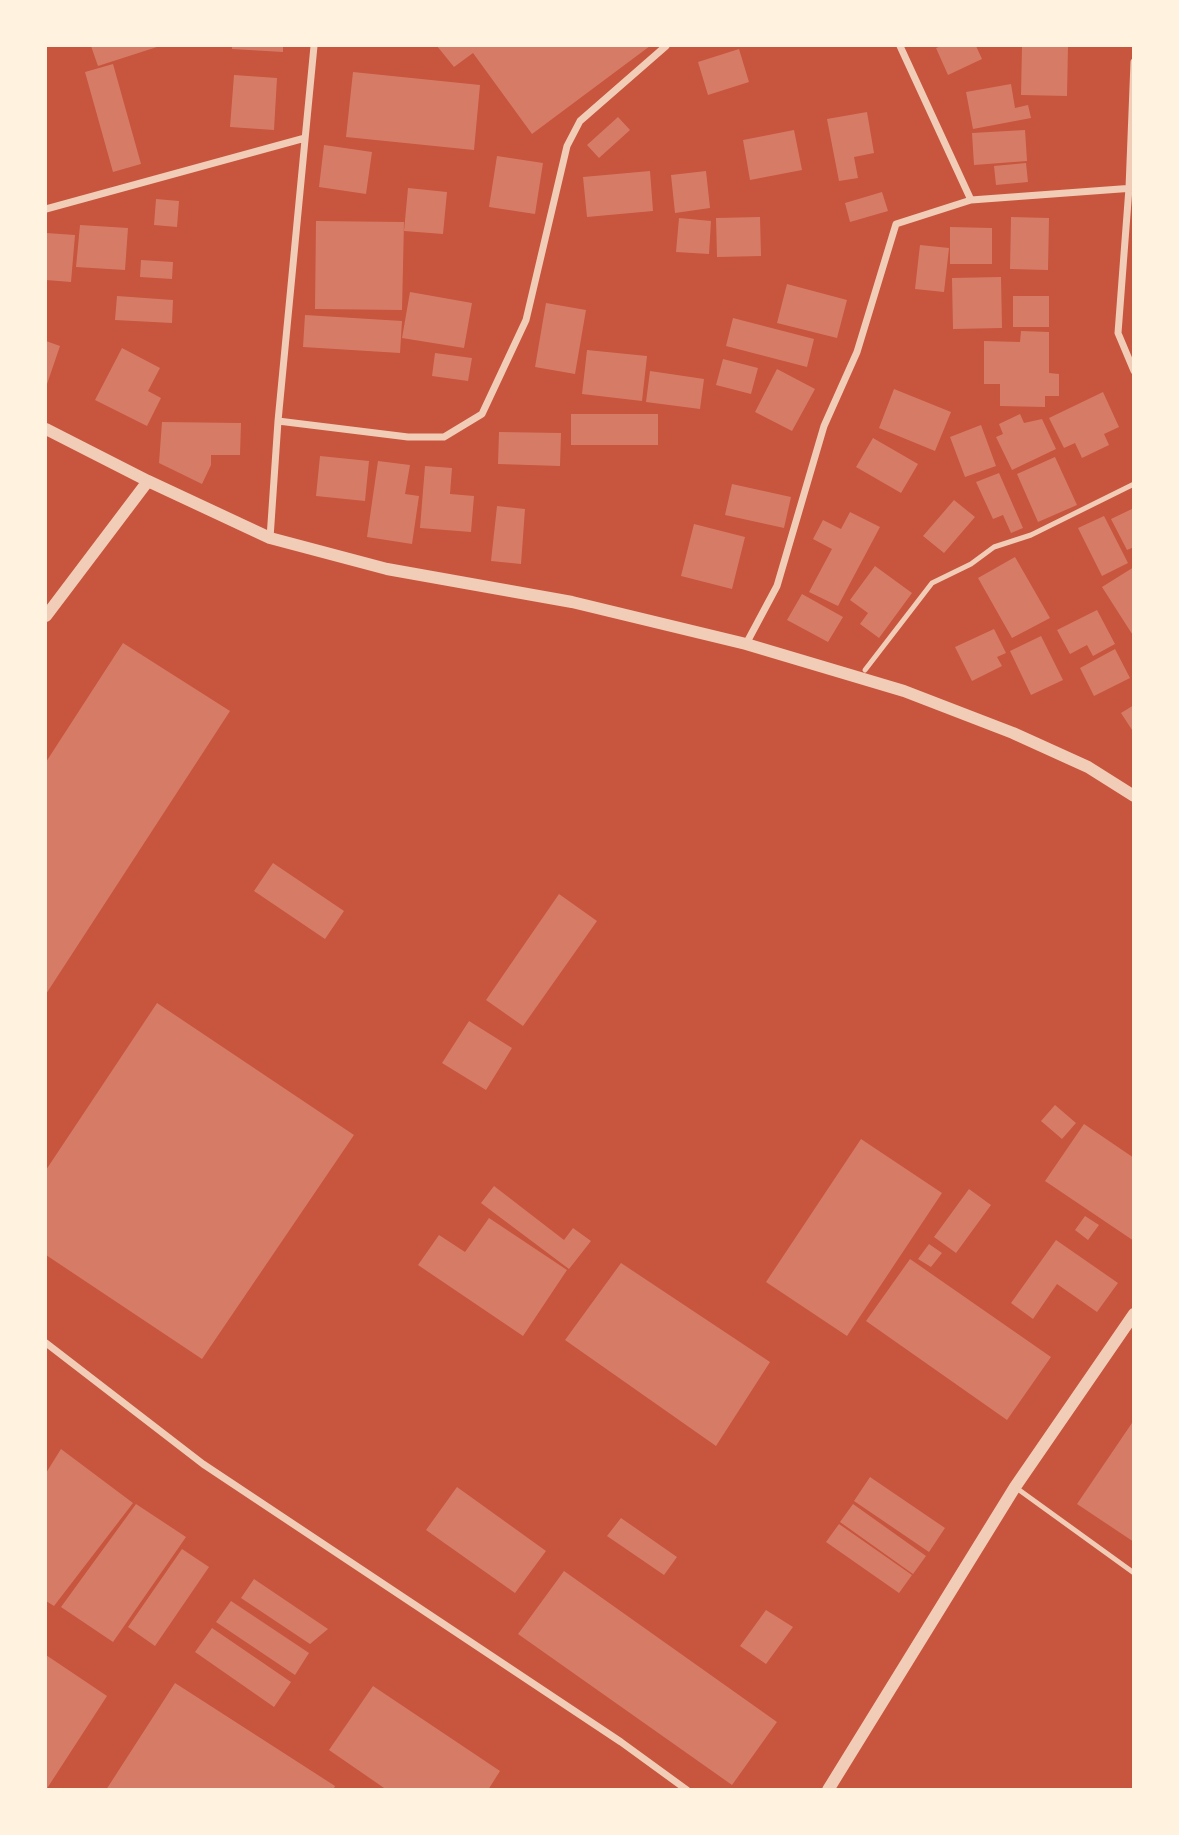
<!DOCTYPE html>
<html>
<head>
<meta charset="utf-8">
<style>
	body { margin:0 }
	#map { position:relative; width:1179px; height:1835px; overflow:hidden; background:#c8553d; font-family:"Public Sans",sans-serif }
	canvas { display:block }
	.frame { position:absolute; inset:0; border:47px solid #fff3e0; pointer-events:none }
</style>
</head>
<body>
<div id="map">
<canvas width="1179" height="1835"></canvas>
<div class="frame"></div>
</div>
<script>
const ctx = document.querySelector('canvas').getContext('2d');
ctx.lineJoin = 'round';
function fillPath(path, color) {
  ctx.fillStyle = color;
  ctx.fill(path, 'evenodd');
}
function stroke(path, color, width, dash) {
  ctx.strokeStyle = color;
  ctx.lineWidth = width;
  ctx.lineCap = dash ? 'butt' : 'round';
  ctx.setLineDash(dash || []);
  ctx.stroke(path);
}
fillPath(new Path2D(`
	M91,46h69l-62,20z
	M232,46h51v6l-51,-3z
	M437,46h213l-118,88 -59,-81 -19,14z
	M942,46h34l6,13 -34,16 -12,-27z
	M1022,46h46l-1,50 -46,-1z
	M739,49l10,33 -41,13 -10,-33z
	M113,64l28,100 -28,8 -28,-100z
	M353,72l127,13 -6,65 -128,-13z
	M234,75l43,3 -3,52 -44,-3z
	M1011,84l4,24 13,-3 3,13 -58,11 -7,-37z
	M867,112l7,41 -20,4 4,21 -19,3 -12,-62z
	M618,117l12,13 -31,28 -12,-13z
	M794,130l8,40 -52,10 -7,-40z
	M1025,130l2,31 -53,4 -2,-32z
	M324,145l48,7 -6,42 -47,-7z
	M497,156l46,7 -8,51 -46,-7z
	M1026,163l2,19 -32,3 -2,-19z
	M650,171l3,40 -66,6 -4,-40z
	M706,171l4,37 -35,5 -4,-38z
	M408,188l39,4 -4,42 -39,-3z
	M882,192l6,19 -38,11 -5,-19z
	M156,199l23,2 -2,26 -23,-2z
	M760,217l1,39 -44,1 -1,-39z
	M1011,217l38,1 -1,52 -38,-1z
	M679,218l32,3 -2,33 -33,-2z
	M316,221l88,1 -2,88 -87,-1z
	M80,225l48,3 -3,42 -49,-3z
	M950,227l42,1v36h-42z
	M46,233l29,2 -4,47 -25,-2z
	M920,245l29,3 -5,44 -29,-3z
	M141,260l32,2 -1,17 -32,-2z
	M1001,277l1,51 -49,1 -1,-51z
	M787,284l60,16 -10,38 -60,-15z
	M410,292l62,11 -8,45 -62,-10z
	M117,296l56,4 -1,23 -57,-3z
	M1013,296h36v31h-36z
	M546,303l40,7 -11,64 -40,-7z
	M305,315l97,6 -2,32 -97,-6z
	M733,318l81,21 -7,28 -81,-21z
	M1021,331l28,1v41l10,1v22h-14v11l-45,-1v-22h-16v-43l36,1z
	M46,341l14,5 -14,41z
	M122,348l38,20 -12,23 13,7 -14,28 -52,-26z
	M587,350l60,6 -5,45 -60,-7z
	M435,353l37,5 -4,23 -36,-5z
	M723,359l35,9 -7,26 -35,-9z
	M777,369l38,20 -23,42 -37,-19z
	M650,371l54,8 -4,30 -54,-7z
	M894,389l57,23 -16,39 -56,-23z
	M1103,392l16,35 -15,7 5,11 -27,13 -7,-15 -11,5 -15,-30z
	M571,414h87v31h-87z
	M1020,414l4,9 18,-4 14,30 -44,21 -16,-33 7,-3 -4,-10z
	M162,422l79,1 -1,32h-29v10l-9,19 -43,-21z
	M981,425l15,41 -31,11 -15,-40z
	M499,432l62,1 -1,33 -62,-2z
	M873,438l45,26 -17,29 -45,-26z
	M320,456l49,5 -4,40 -49,-5z
	M1055,457l22,48 -39,17 -21,-48z
	M378,461l32,4 -5,29 14,2 -7,48 -45,-7z
	M425,466l27,2 -2,26 24,2 -3,36 -51,-4z
	M999,473l24,55 -12,5 -8,-18 -10,4 -17,-37z
	M732,484l59,13 -7,31 -59,-13z
	M954,500l21,17 -31,36 -21,-17z
	M497,506l28,3 -4,55 -30,-3z
	M1134,508v39l-7,3 -16,-31z
	M850,512l30,15 -42,79 -29,-14 23,-43 -19,-10 10,-19 18,9z
	M1104,516l24,47 -26,13 -24,-48z
	M694,524l51,13 -13,52 -51,-13z
	M1015,557l35,61 -38,20 -34,-60z
	M875,566l37,27 -33,45 -19,-14 8,-11 -18,-13z
	M1134,567v70l-32,-50z
	M802,594l41,23 -15,25 -41,-22z
	M1097,610l18,34 -22,12 -6,-11 -17,9 -13,-24z
	M994,629l12,24 -9,4 5,9 -30,15 -17,-34z
	M1041,636l22,44 -32,15 -21,-44z
	M123,643l107,68 -184,283v-232z
	M1115,649l15,29 -36,18 -14,-28z
	M1134,705v28l-13,-20z
	M273,863l71,48 -19,28 -71,-48z
	M559,894l38,27 -74,105 -37,-26z
	M157,1003l197,132 -152,224 -156,-104v-85z
	M469,1021l43,27 -26,42 -44,-27z
	M1055,1105l21,18 -14,16 -21,-18z
	M1084,1124l50,34v83l-89,-60z
	M861,1139l81,54 -95,143 -81,-54z
	M494,1186l70,54 9,-12 18,13 -22,28 -88,-66z
	M969,1189l22,16 -35,48 -22,-16z
	M1085,1216l14,9 -11,15 -13,-10z
	M489,1218l78,52 -44,66 -105,-71 21,-30 26,17z
	M1056,1240l62,43 -21,29 -40,-28 -24,35 -22,-16z
	M929,1244l13,9 -11,14 -13,-8z
	M910,1259l141,98 -44,63 -141,-99z
	M621,1263l149,99 -54,84 -151,-106z
	M1134,1420v122l-57,-38z
	M61,1449l72,54 -79,103 -8,-5v-128z
	M870,1477l75,51 -16,24 -75,-51z
	M457,1487l89,64 -31,42 -89,-63z
	M136,1504l50,33 -73,105 -52,-35z
	M853,1504l73,52 -13,18 -73,-52z
	M621,1518l56,39 -13,18 -57,-39z
	M839,1524l73,51 -13,18 -73,-51z
	M182,1549l27,18 -54,79 -27,-19z
	M564,1571l213,151 -45,63 -214,-151z
	M254,1579l74,50 -18,15 -69,-46z
	M231,1601l78,52 -14,22 -79,-53z
	M766,1610l27,17 -27,37 -26,-18z
	M212,1628l79,54 -17,25 -79,-55z
	M46,1655l61,41 -61,94z
	M175,1683l160,103 -2,4h-227z
	M373,1686l127,85 -12,19h-101l-58,-40z`), '#d67c66');
stroke(new Path2D(`
	M865,670l67,-87 39,-19 23,-17 37,-12 103,-51
	M1015,1487l119,86`), '#f1ccb7', 5);
stroke(new Path2D(`
	M900,46l71,154
	M1134,62l-5,126 -11,145 16,38
	M46,209l259,-71
	M278,421l130,16h36l38,-23 44,-94 41,-174 13,-25 86,-75
	M270,538l8,-117 36,-375
	M746,644l31,-58 47,-160 33,-74 39,-128 75,-24 163,-12
	M46,1343l157,121 418,278 66,48`), '#f1ccb7', 7);
stroke(new Path2D(`
	M46,429l102,52 122,57 117,31 185,33 174,42 158,47 109,42 75,34 46,29
	M46,616l102,-135
	M828,1790l187,-303 119,-173`), '#f1ccb7', 12);
</script>
</body>
</html>
